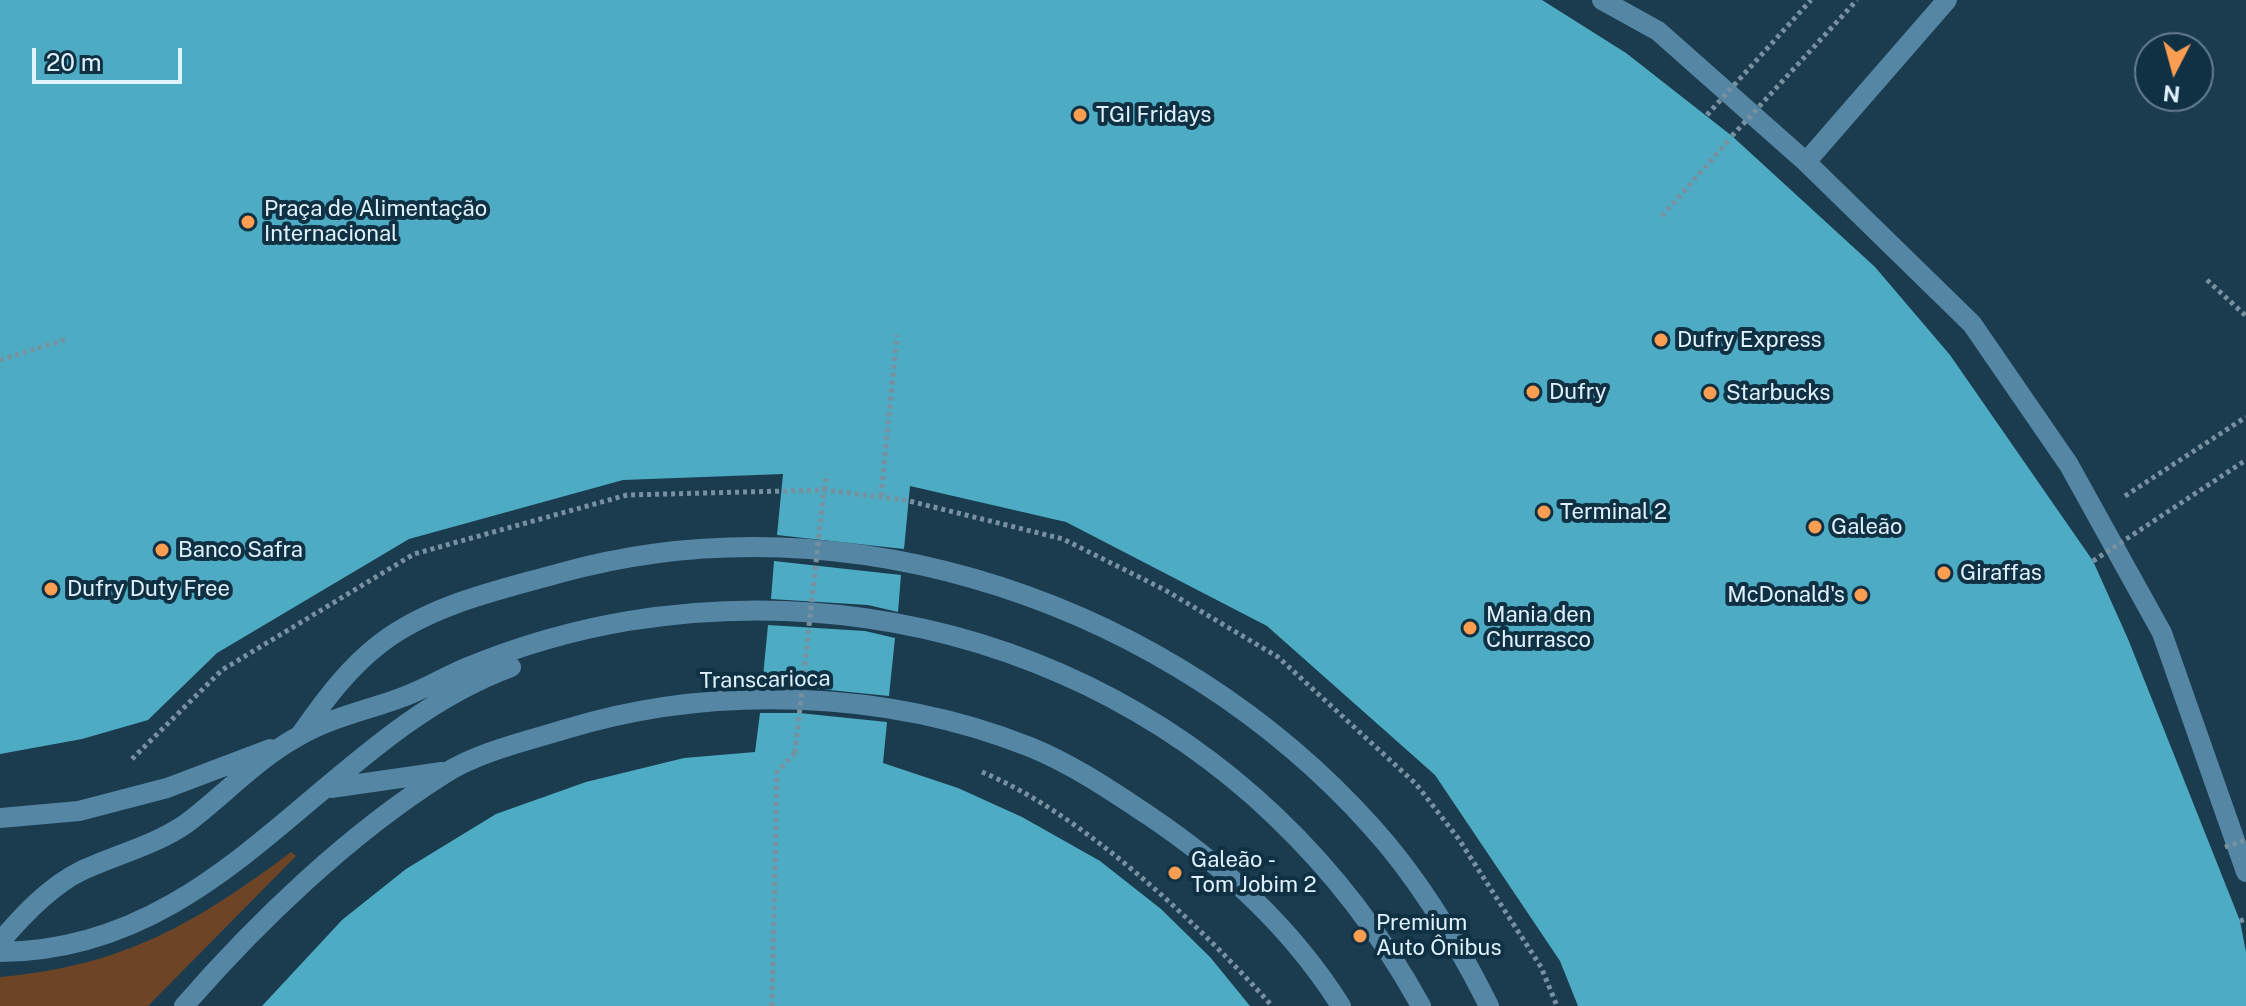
<!DOCTYPE html>
<html>
<head>
<meta charset="utf-8">
<style>
	body { margin:0 }
	#map { position:relative; width:2246px; height:1006px; overflow:hidden; background:#1b3c4f; font-family:"Public Sans",sans-serif }
	canvas { display:block }
	.north { position:absolute; left:2134px; top:32px; width:80px; height:80px; box-sizing:border-box; background:#103144; border:2px solid #637e8e; border-radius:50%; rotate:186deg; font-size:22px; font-weight:700; line-height:32px; text-align:center; color:#e0f2fe }
	.north::after { content:''; display:block; margin:auto; width:28px; height:36px; background:#fc9e52; clip-path:polygon(50% 0,100% 100%,50% 72%,0 100%) }
	.scale { position:absolute; left:32px; top:48px; width:150px; height:36px; box-sizing:border-box; border:4px solid #e0f2fe; border-top:0; padding-left:10px; font-size:24px; line-height:28px; white-space:nowrap; color:#e0f2fe; -webkit-text-stroke:6px #103144; paint-order:stroke }
</style>
</head>
<body>
<div id="map">
<canvas width="2246" height="1006"></canvas>
<div class="north">N</div>
<div class="scale">20 m</div>
</div>
<script>
const ctx = document.querySelector('canvas').getContext('2d');
ctx.lineJoin = 'round';
function fillPath(path, color) {
  ctx.fillStyle = color;
  ctx.fill(path, 'evenodd');
}
function stroke(path, color, width, dash) {
  ctx.strokeStyle = color;
  ctx.lineWidth = width;
  ctx.lineCap = dash ? 'butt' : 'round';
  ctx.setLineDash(dash || []);
  ctx.stroke(path);
}
function write(font, color, halo, rows, align = 'center') {
  ctx.font = font + ' "Public Sans",sans-serif';
  ctx.lineWidth = 8;
  ctx.setLineDash([]);
  ctx.textBaseline = 'middle';
  ctx.strokeStyle = halo;
  ctx.fillStyle = color;
  for (const [text, x, y, turn = 0] of rows) {
    ctx.save();
    ctx.translate(x, y);
    ctx.rotate((+turn || 0) * Math.PI / 180);
    ctx.textAlign = isNaN(turn) ? turn : align;
    if (halo) ctx.strokeText(text, 0, 0);
    ctx.fillText(text, 0, 0);
    ctx.restore();
  }
}
fillPath(new Path2D(`
	M291,852l5,4 -148,150h-148v-29c123,-11 195,-53 291,-125z`), '#6d4526');
fillPath(new Path2D(`
	M0,0h1542l84,53 106,83 143,131 75,88 143,206 35,78 112,282 6,31v54h-668l-18,-45 -125,-186 -168,-149 -201,-104 -156,-36 -6,63 -127,-14 6,-61 -160,6 -214,59 -192,114 -69,67 -66,19 -82,15z
	M774,561l127,14 -3,37 -30,-7 -97,-6z
	M768,625l97,6 30,7 -6,58 -89,-9h-38z
	M760,713h39l88,9 -4,41 75,25 64,29 78,44 61,48 49,48 40,49h-988l80,-86 64,-51 90,-55 90,-32 98,-24 71,-6z`), '#4dacc4');
stroke(new Path2D(`
	M1662,216l67,-76
	M2207,280l39,36
	M0,360l67,-21
	M824,490l3,-16
	M881,496l16,-161
	M2125,496l121,-79
	M132,759l90,-89 192,-116 213,-59 197,-5 81,10 158,39 102,51 113,67 138,127 42,54 83,129 16,39
	M982,772c101,42 218,153 290,234
	M2240,921l6,-2
	M772,1006l5,-234 18,-19`), '#7791a1', 5, [4, 4]);
stroke(new Path2D(`
	M1602,0l56,31 148,131 166,162 97,141 93,168 84,239
	M1806,162l141,-162
	M301,734c23,-33 48,-67 80,-91 51,-39 119,-53 179,-70 290,-81 614,33 812,254 48,53 85,115 117,179
	M331,788l111,-16
	M0,818l79,-7 88,-23 103,-39
	M0,942c22,-26 50,-56 81,-71 34,-16 75,-26 106,-48 37,-28 71,-65 112,-87 32,-19 74,-27 109,-41 21,-8 40,-20 60,-28 51,-21 107,-37 160,-46 325,-53 635,97 793,385
	M0,952c224,-1 325,-217 511,-285
	M184,1006c74,-85 165,-172 260,-232 34,-22 83,-33 122,-45 147,-45 321,-39 464,18 42,17 80,43 118,68 77,52 143,112 193,191`), '#5586a4', 20);
stroke(new Path2D(`
	M1707,115l104,-115
	M1732,136l125,-136
	M2093,561l153,-101
	M795,753l29,-263
	M2225,847l21,-7`), '#7791a1', 5, [4, 4]);
for (const [x, y, r, color] of [
	[1080,115,8,"#fc9e52"],
	[248,222,8,"#fc9e52"],
	[1661,340,8,"#fc9e52"],
	[1533,392,8,"#fc9e52"],
	[1710,393,8,"#fc9e52"],
	[1544,512,8,"#fc9e52"],
	[1815,527,8,"#fc9e52"],
	[162,550,8,"#fc9e52"],
	[1944,573,8,"#fc9e52"],
	[51,589,8,"#fc9e52"],
	[1861,595,8,"#fc9e52"],
	[1470,628,8,"#fc9e52"],
	[1175,873,8,"#fc9e52"],
	[1360,936,8,"#fc9e52"]
]) {
  const dot = new Path2D();
  dot.arc(x, y, r, 0, 2 * Math.PI);
  ctx.fillStyle = color;
  ctx.fill(dot);
  stroke(dot, '#103144', 3);
}
write('22px', '#e0f2fe', '#103144', [
	["TGI Fridays",1096,115],
	["Praça de Alimentação",264,209],
	["Internacional",264,234],
	["Dufry Express",1677,340],
	["Dufry",1549,392],
	["Starbucks",1726,393],
	["Terminal 2",1560,512],
	["Galeão",1831,527],
	["Banco Safra",178,550],
	["Giraffas",1960,573],
	["Dufry Duty Free",67,589],
	["McDonald's",1845,595,"right"],
	["Mania den",1486,615],
	["Churrasco",1486,640],
	["Galeão -",1191,860],
	["Tom Jobim 2",1191,885],
	["Premium",1376,923],
	["Auto Ônibus",1376,948]
], 'left');
write('22px', '#e0f2fe', '#103144', [
	["Transcarioca",765,680,-1]
]);
</script>
</body>
</html>
